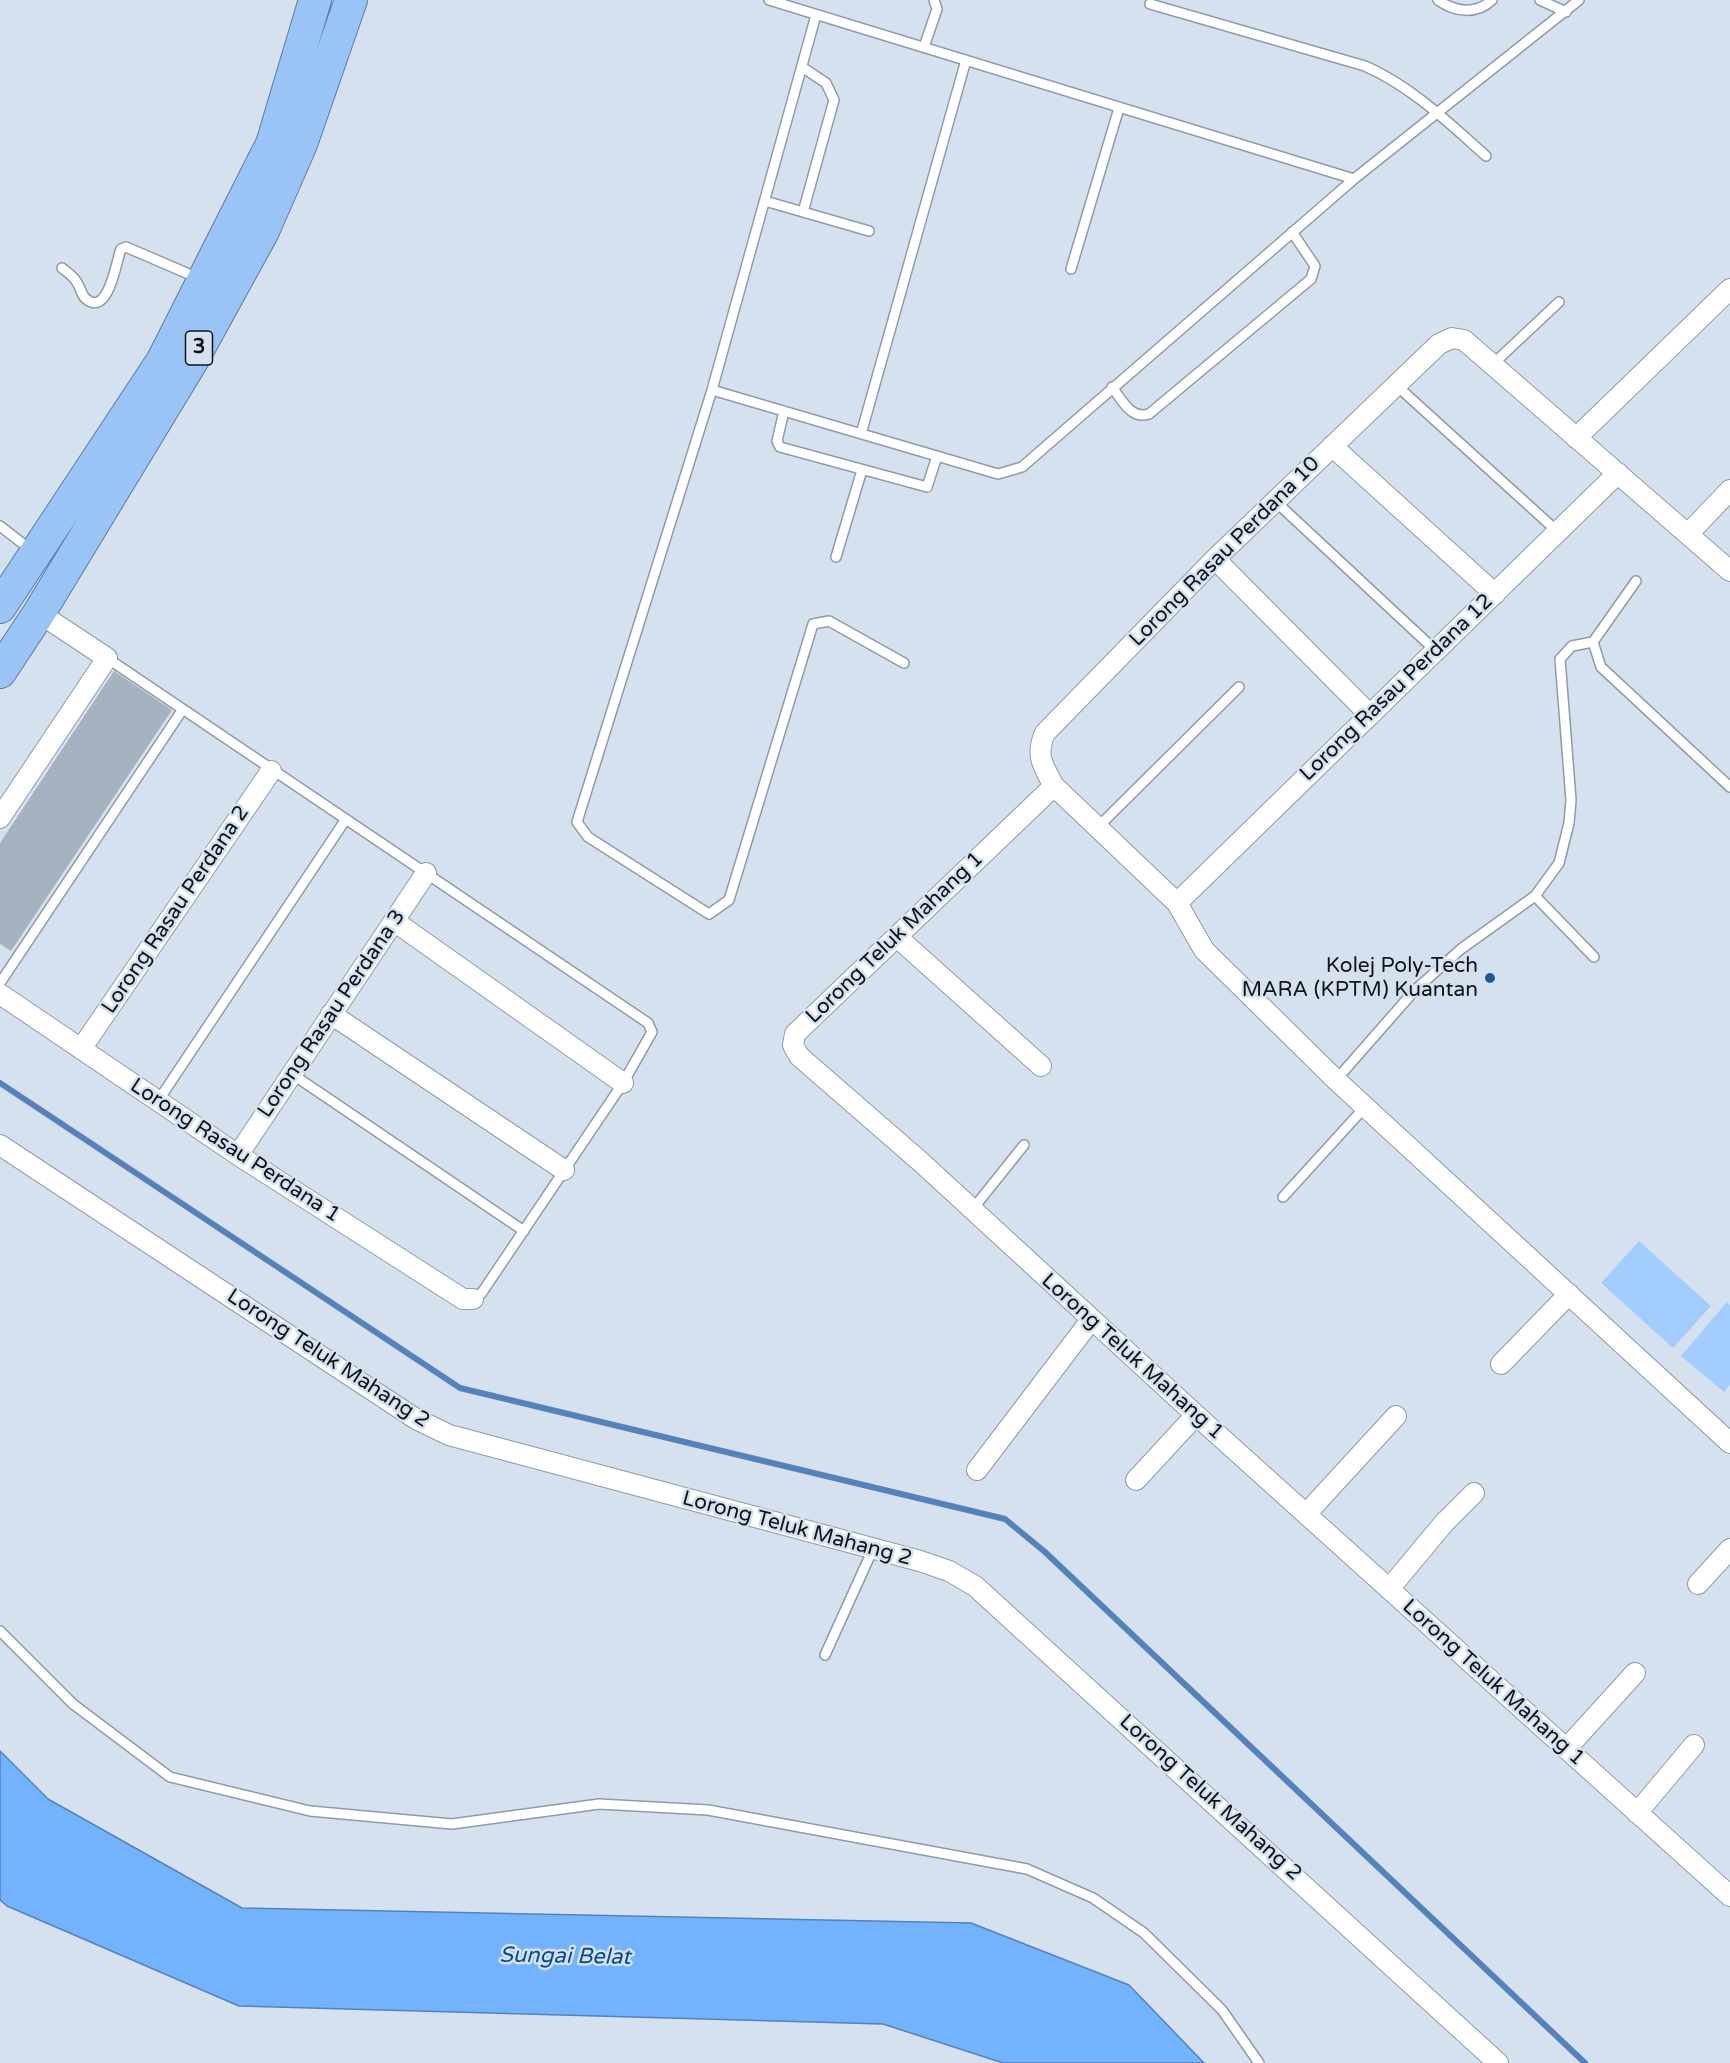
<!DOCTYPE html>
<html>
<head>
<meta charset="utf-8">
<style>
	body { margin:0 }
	canvas { display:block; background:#d5e1ef }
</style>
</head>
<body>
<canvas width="1730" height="2063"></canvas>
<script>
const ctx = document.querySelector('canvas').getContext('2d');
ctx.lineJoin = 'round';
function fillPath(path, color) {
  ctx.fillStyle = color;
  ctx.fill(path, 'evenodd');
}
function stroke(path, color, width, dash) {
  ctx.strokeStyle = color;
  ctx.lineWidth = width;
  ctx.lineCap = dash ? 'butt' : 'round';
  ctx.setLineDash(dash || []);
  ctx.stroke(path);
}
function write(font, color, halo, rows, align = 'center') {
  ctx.font = font + ' "Varela Round",sans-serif';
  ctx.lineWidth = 5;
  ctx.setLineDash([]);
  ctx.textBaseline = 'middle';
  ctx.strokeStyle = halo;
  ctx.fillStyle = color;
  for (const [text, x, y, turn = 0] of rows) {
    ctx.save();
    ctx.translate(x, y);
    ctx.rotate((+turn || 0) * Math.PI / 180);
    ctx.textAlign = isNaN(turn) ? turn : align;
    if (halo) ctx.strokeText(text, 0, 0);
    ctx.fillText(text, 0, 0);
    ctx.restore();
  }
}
fillPath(new Path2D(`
	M1639,1241l72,65 -38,42 -72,-65z
	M1727,1302l3,3v80l-6,7 -43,-36z`), '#a3cdff');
const water = new Path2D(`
	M0,1751l48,48 194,109 729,15 158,62 75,78h-201l-120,-39 -644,-18 -232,-100 -7,-6z`);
fillPath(water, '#73b2fd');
stroke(water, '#5583b9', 1.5);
stroke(new Path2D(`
	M0,1083l460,305 545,131 40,33 540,511`), '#5583b9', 6);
fillPath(new Path2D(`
	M114,671l58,39 -161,241 -11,-7v-101z`), '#a7b2c0');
const service = new Path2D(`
	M769,0l585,179 225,-179
	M1438,0c17,12 38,15 54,0
	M1540,0l26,12
	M1150,4l215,62c46,20 84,57 121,90
	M816,15l-104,375 286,84 24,-7 332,-288
	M924,47l13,-38 -3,-9
	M802,67l24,16 8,17 -31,112
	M765,201l104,30
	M62,268c5,4 11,8 14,13 4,5 5,13 9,17 24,22 32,-41 36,-49l5,-2 72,31
	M1071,269l48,-161
	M1492,365l67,-63
	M1396,385l162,147
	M1112,387c10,13 19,33 37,27l162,-135 4,-13 -23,-34
	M712,390l-135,432 11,15 121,77 20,-14 84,-276 16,-3 75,42
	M784,411l-7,30 3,6 147,40 10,-31
	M861,434l105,-374
	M1275,501l161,150
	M0,526l31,24
	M836,557l26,-87
	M1636,581l-43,61 8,25 129,120
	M107,658l541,365 4,9 -29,51 -142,211 -8,5
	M1098,827l141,-140
	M1535,896l59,61
	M0,983l183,-274
	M292,1074l232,157
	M1336,1080l79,-90 46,-41 74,-53 24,-33 10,-40 2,-23 -11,-141 12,-13 21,-4
	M158,1101l188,-282
	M1283,1197l82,-90
	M972,1210l52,-65
	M0,1631l73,73 97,73 140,34 142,13 147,-20 109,6 319,59 66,29 51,35 78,77 37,53
	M825,1655l48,-106`);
const minor = new Path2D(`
	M1576,438l154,-149
	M1332,446l163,148
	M1688,534l42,-44
	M1215,559l155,156
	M1730,571l-266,-231 -12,-2 -13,6 -224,215 -170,174c-10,22 -2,33 9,53l123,117 27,47 132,130 394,363
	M1054,786l-259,248 -2,11 6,11 123,107 274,252 534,481
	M0,818l107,-160 -68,-45
	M1177,903l441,-430
	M394,921l229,162
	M897,937l144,129
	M0,994l238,161 225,144h10
	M331,1014l233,156
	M81,1049l190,-278
	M0,1145l416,274 33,16 471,126 29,10 26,15 523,477
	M238,1155l188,-282
	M1501,1364l68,-70
	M977,1470l114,-150
	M1136,1480l60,-65
	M1306,1514l90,-98
	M1698,1584l32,-35
	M1389,1589l55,-66 30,-30
	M1566,1749l69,-76
	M1637,1813l57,-68`);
const trunk = new Path2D(`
	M0,607l163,-247 109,-216 43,-144
	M0,672l39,-59 151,-249 73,-133 38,-87 50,-144`);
stroke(service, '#909ba9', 12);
stroke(minor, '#909ba9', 22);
stroke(trunk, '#597ca7', 34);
stroke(service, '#fff', 9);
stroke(minor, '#fff', 20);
stroke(trunk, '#9ac3f6', 32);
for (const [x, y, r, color] of [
	[1490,978,6,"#245790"]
]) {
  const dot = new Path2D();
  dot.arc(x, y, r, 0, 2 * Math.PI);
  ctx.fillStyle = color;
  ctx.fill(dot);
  stroke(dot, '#d5e1ef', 2);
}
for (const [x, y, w] of [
	[199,348,27]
]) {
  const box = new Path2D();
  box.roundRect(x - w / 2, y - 17, w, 34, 4.5);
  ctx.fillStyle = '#d5e1ef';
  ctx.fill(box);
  stroke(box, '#101419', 1.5);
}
write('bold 20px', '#101419', null, [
	["3",199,348]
]);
write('21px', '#101419', '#d5e1ef', [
	["Lorong Rasau Perdana 10",1225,552,-45],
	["Lorong Rasau Perdana 12",1397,688,-44],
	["Lorong Rasau Perdana 2",176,910,-56],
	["Lorong Teluk Mahang 1",895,938,-44],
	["Lorong Rasau Perdana 3",332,1014,-56],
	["Lorong Rasau Perdana 1",235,1151,33],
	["Lorong Teluk Mahang 1",1132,1357,42],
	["Lorong Teluk Mahang 2",328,1359,33],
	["Lorong Teluk Mahang 2",797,1529,15],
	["Lorong Teluk Mahang 1",1493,1683,42],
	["Lorong Teluk Mahang 2",1210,1798,42]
]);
write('21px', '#101419', '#d5e1ef', [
	["Kolej Poly-Tech",1478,966],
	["MARA (KPTM) Kuantan",1478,990]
], 'right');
write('italic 22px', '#064b8d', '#d5e1ef', [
	["Sungai Belat",565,1957,1]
]);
</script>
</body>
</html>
